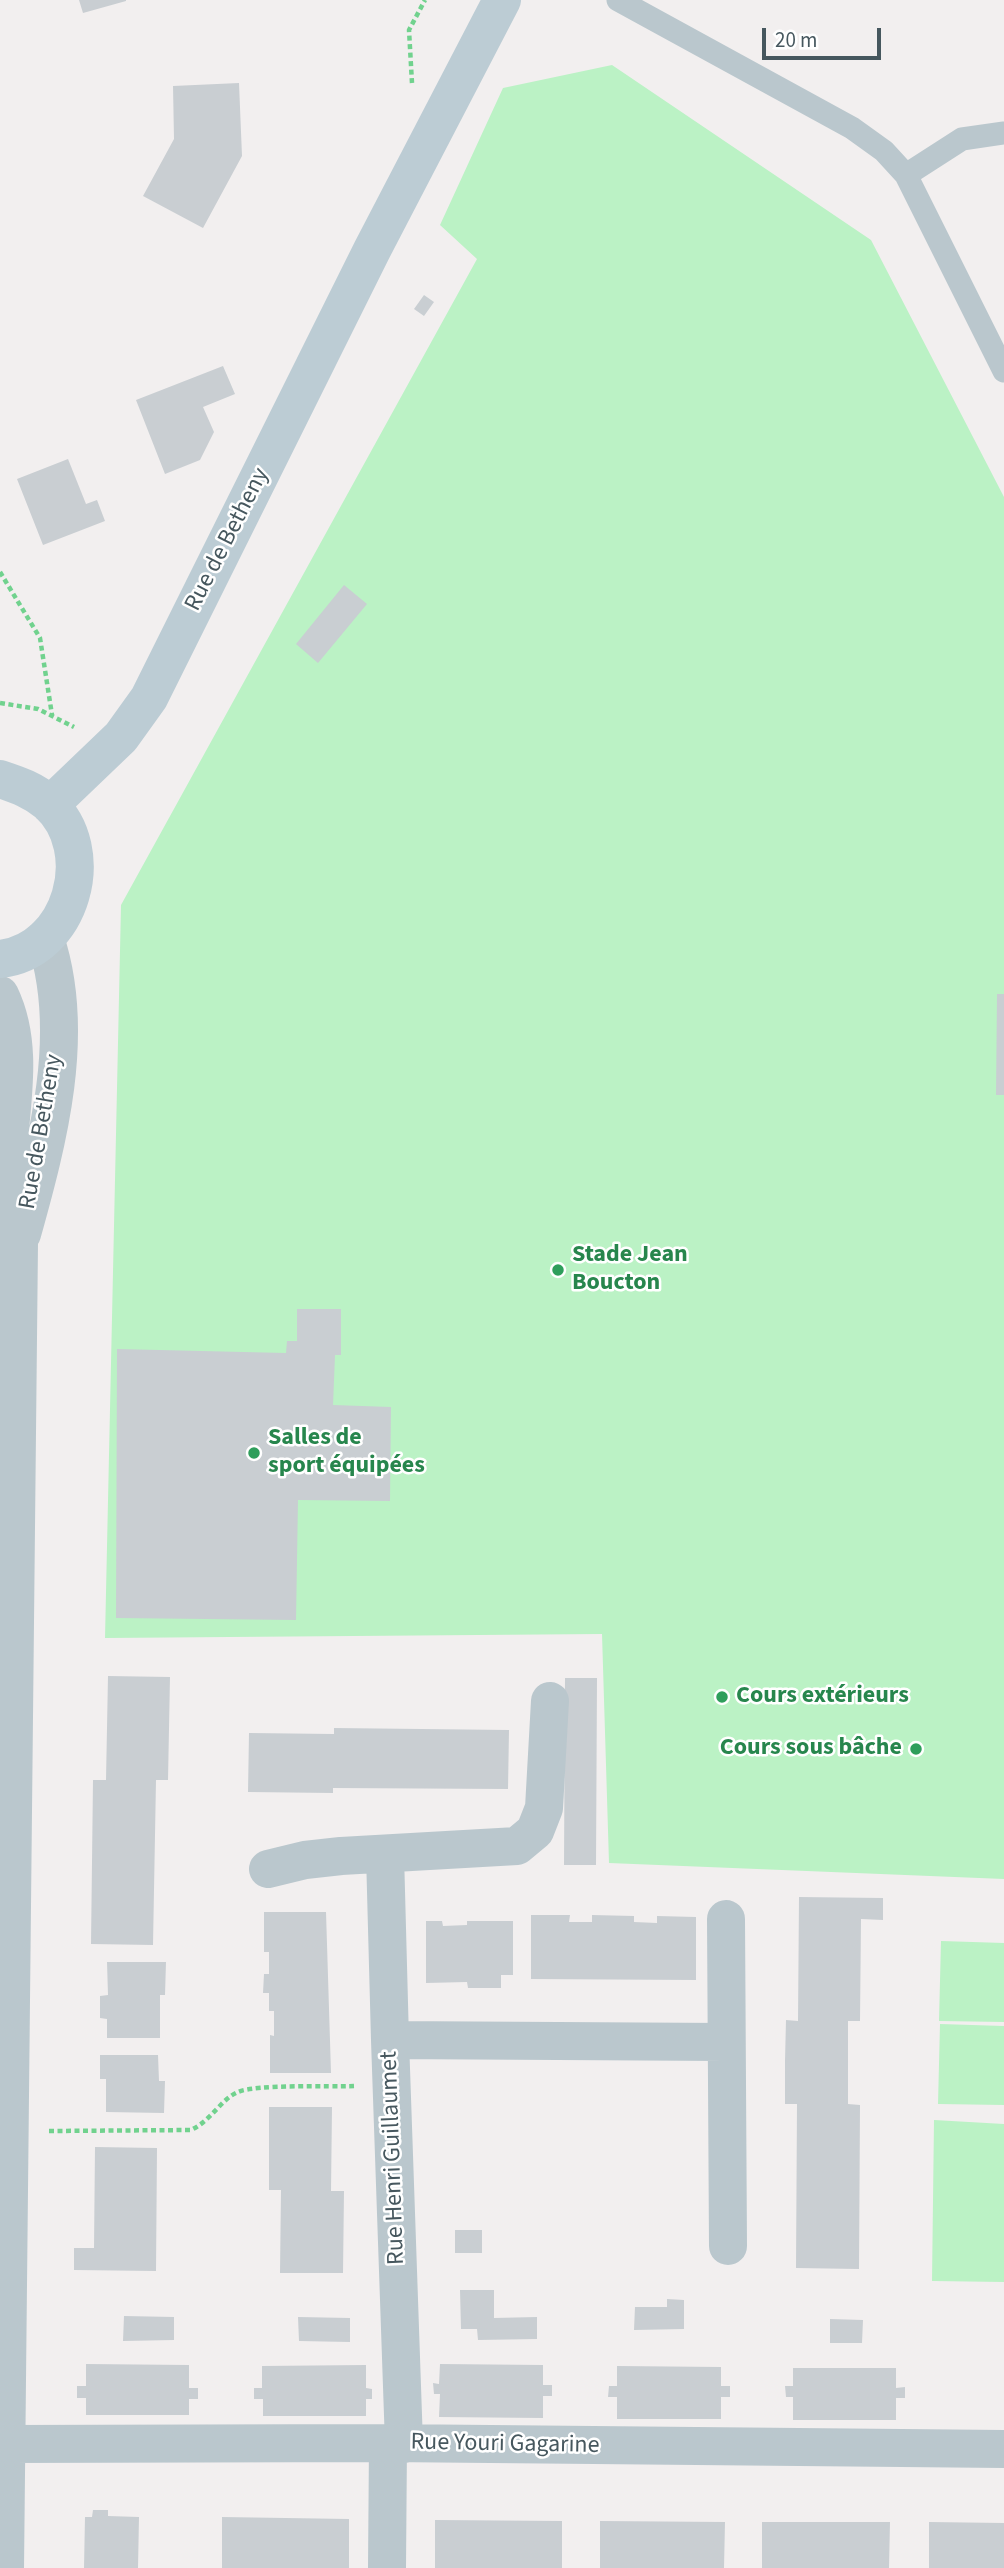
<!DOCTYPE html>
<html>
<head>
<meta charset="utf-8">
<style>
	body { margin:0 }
	#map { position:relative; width:1004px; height:2568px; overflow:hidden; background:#f2efef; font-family:"Source Sans 3",sans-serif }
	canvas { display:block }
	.scale { position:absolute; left:762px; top:28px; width:119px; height:32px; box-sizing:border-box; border:4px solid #46575e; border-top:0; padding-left:9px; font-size:21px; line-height:24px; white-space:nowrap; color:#46575e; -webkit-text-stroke:5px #fff; paint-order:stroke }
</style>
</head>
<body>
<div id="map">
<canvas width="1004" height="2568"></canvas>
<div class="scale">20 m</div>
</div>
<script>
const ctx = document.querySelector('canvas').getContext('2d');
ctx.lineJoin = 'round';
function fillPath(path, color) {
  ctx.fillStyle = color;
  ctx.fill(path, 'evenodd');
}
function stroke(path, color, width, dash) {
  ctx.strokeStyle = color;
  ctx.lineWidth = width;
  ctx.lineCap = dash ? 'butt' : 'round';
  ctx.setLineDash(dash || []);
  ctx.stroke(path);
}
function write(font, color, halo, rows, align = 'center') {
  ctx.font = font + ' "Source Sans 3",sans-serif';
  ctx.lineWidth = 5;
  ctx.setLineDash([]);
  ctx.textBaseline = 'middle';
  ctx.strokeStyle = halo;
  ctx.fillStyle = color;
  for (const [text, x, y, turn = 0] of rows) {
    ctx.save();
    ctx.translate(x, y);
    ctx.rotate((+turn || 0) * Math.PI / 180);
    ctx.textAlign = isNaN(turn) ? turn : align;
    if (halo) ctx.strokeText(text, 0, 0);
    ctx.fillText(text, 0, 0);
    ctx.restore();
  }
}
fillPath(new Path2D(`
	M612,65l259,175 133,257v1382l-395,-16 -7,-229 -497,4 16,-733 356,-646 -37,-34 63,-137z
	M941,1941l63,2v79l-65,-1z
	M940,2024l64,2v79l-66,-1z
	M934,2120l70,4v158l-72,-1z`), '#bbf2c5');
fillPath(new Path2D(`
	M79,0h47v1l-43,12z
	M239,83l3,73 -39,72 -60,-32 31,-57 -1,-53z
	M424,295l10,7 -10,14 -10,-7z
	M223,366l12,28 -32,13 11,25 -14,28 -35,14 -29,-74z
	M68,459l18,45 11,-4 8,21 -62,24 -26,-66z
	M344,585l23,19 -49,59 -22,-19z
	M997,994h7v101h-8z
	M297,1309h44v46h-6l-2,50 58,2 -1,94 -92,-1 -2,120 -180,-2 1,-269 169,4 1,-12h10z
	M108,1676l62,1 -2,103h-12l-3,165 -62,-1 2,-164h13z
	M565,1678h32l-1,187h-32z
	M334,1728l175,2 -1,59 -175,-1v5l-85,-1 1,-59 85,1z
	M799,1897l84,1v22l-22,-1 -1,102h-12v83l12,1 -1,164 -63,-1 1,-164h-12v-43l1,-41 12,1z
	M264,1912h62l5,161h-61v-38l4,1v-25h-5v-18h-6l1,-19h5v-22h-5z
	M531,1915h39l-1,7h23v-7l42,1v6l23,1v-7l39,1v63l-165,-1z
	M426,1921h16l1,5 24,-1v-4h46v54h-12v13h-33l-1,-6 -41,1z
	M107,1962h59l-1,33h-5v43h-53v-19l-7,-1v-22l8,-1z
	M100,2055h58l1,26h6l-1,32 -58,-1v-33h-6z
	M269,2107h63l-1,84h13l-1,82h-63l1,-83h-12z
	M95,2147l62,1 -1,123 -82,-1v-22h20z
	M455,2230h27v23h-27z
	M460,2290h34v28l43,-1v22l-59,1 -1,-11h-16z
	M667,2299l17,1v29l-50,1 1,-23h32z
	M124,2316l50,1v23l-51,1z
	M298,2317l52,1v24l-51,-1z
	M830,2319l33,1 -1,23h-32z
	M86,2364l103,1v23h9v11h-9v16h-103v-17h-9v-12h9z
	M440,2364l103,1v20h9v11h-9v22l-104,-1 1,-23h-6l-1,-11 6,1z
	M366,2365v23l6,1v10h-6v17h-103v-17h-9v-11h8v-22z
	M617,2366l104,1v19h9v11h-9v22h-104v-22h-9l1,-11h8z
	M793,2368h103v20l9,-1v11h-9v22h-103v-23h-7l-1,-11h8z
	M93,2510h15v6l31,1 -1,51h-54l1,-51h7z
	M222,2517l127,2v49h-127z
	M435,2520l127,1v47h-127z
	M600,2521l125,1 -1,46h-124z
	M762,2522h128l-1,46h-127z
	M929,2522l75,1v45h-75z`), '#c9ced2');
stroke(new Path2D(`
	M412,83l-3,-53 16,-30
	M0,572l40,66 12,77
	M0,703l38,6 36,18
	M49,2131l142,-1c21,-10 30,-31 47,-38 18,-8 91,-5 116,-6`), '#71d28e', 4.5, [5, 3.5]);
stroke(new Path2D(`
	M618,0l234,128 32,23 22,24 98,196
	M906,175l56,-36 42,-6`), '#bac7cd', 23);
stroke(new Path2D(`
	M0,995c26,54 9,116 7,173 -1,25 6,51 12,75l-14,1325
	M22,1234c26,-93 55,-201 23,-296
	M385,1854l5,186
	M268,1869l37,-9 36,-4 176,-10 18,-15 9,-23 6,-107
	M726,1919l2,327
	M7,2444l381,-1 616,6
	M404,2444l-14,-404 335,2
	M387,2568l1,-125`), '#bac7cd', 38);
stroke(new Path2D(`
	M0,779c18,6 33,11 48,24 52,47 24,148 -48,156
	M50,805l71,-68 28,-39 223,-448 130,-250`), '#bcccd4', 38);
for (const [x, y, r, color] of [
	[558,1270,7,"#2e9e5b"],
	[254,1453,7,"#2e9e5b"],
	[722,1697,7,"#2e9e5b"],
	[916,1749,7,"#2e9e5b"]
]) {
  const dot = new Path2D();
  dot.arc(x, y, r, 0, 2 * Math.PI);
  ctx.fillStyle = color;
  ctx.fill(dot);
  stroke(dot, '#fff', 2.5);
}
write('24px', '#46575e', '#fff', [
	["Rue de Betheny",228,540,-63],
	["Rue de Betheny",42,1132,-80],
	["Rue Henri Guillaumet",394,2158,-92],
	["Rue Youri Gagarine",505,2445,1]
]);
write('bold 24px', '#27864d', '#fff', [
	["Stade Jean",572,1256],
	["Boucton",572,1284],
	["Salles de",268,1439],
	["sport équipées",268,1467],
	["Cours extérieurs",736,1697],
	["Cours sous bâche",902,1749,"right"]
], 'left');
</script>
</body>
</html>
